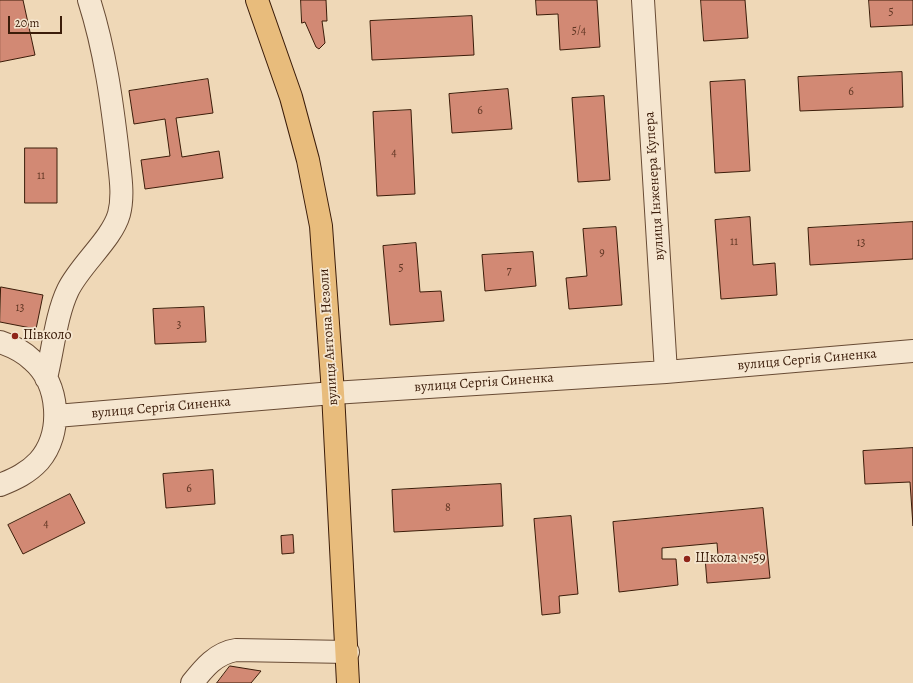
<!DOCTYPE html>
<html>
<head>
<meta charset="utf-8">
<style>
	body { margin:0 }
	#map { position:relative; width:913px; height:683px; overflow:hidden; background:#efd8b7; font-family:Alegreya,serif }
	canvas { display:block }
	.scale { position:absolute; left:8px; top:16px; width:54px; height:18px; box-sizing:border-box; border:2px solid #3b1c09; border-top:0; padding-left:5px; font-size:12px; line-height:14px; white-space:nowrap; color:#3b1c09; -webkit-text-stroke:3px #f5e6d0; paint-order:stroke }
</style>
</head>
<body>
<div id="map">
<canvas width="913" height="683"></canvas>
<div class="scale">20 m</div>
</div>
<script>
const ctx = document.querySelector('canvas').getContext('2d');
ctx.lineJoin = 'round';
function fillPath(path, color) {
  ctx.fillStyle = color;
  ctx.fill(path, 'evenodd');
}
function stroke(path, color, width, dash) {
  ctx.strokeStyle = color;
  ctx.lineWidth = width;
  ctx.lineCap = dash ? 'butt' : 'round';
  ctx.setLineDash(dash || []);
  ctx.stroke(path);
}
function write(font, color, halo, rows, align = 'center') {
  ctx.font = font + ' Alegreya,serif';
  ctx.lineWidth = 3.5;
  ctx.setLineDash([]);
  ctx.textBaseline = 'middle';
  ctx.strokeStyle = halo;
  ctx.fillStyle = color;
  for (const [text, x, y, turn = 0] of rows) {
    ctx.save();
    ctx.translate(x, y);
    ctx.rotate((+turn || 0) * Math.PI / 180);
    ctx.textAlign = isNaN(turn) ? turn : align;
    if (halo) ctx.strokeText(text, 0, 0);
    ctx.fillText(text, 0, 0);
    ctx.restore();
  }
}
const building = new Path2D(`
	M0,0h23l12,55 -35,7z
	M301,0h25l1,21h-5l3,22 -6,6 -3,-2 -11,-25 -3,1z
	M536,0h61l3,47 -40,3 -2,-36 -21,1z
	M701,0h44l3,38 -44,3z
	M869,0h44v25l-42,2z
	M472,16l2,39 -102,5 -2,-39z
	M902,72l1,35 -103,4 -2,-34z
	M208,79l5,34 -37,5 6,39 37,-6 4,27 -78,11 -4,-29 29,-4 -5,-37 -31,5 -5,-33z
	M745,80l5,91 -35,2 -5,-91z
	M508,89l4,40 -60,4 -3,-39z
	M604,96l6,84 -32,2 -6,-84z
	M411,110l4,84 -38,2 -4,-84z
	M25,148h32v55h-32z
	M750,217l3,48 22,-2 2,32 -56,4 -6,-79z
	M913,222v37l-103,6 -2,-37z
	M616,227l6,78 -53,4 -3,-31 21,-2 -4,-47z
	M416,243l4,49 21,-1 3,30 -54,4 -7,-79z
	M533,252l3,34 -51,5 -3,-36z
	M1,287l42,8 -7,34 -36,-7z
	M204,307l2,35 -51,2 -2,-35z
	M913,448v78l-3,-44 -45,2 -2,-33z
	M213,470l2,34 -49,4 -3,-34z
	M501,484l2,42 -109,6 -2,-42z
	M70,494l15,29 -62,31 -15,-29z
	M763,508l7,70 -63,5 -2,-26 13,-1 -1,-13 -55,5v11h14l2,26 -59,7 -6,-70z
	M571,516l7,78 -19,2 1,17 -18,2 -8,-96z
	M293,535l1,18 -12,1 -1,-18z
	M230,666l31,5 -10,12h-34z`);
fillPath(building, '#d28974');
stroke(building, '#3b1c09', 1);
const minor = new Path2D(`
	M643,0l23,372
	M0,342c12,4 23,9 32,18 28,24 31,73 7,101 -11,12 -24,18 -39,24
	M46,378c7,-28 10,-63 22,-88 12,-25 44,-51 51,-76 5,-19 1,-40 -1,-60 -6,-52 -13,-104 -29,-154
	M56,416l277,-23 333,-21 247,-21
	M192,683c12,-15 24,-30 44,-33l112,2`);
const major = new Path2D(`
	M257,0l34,97 17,63 13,66 12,167 15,290`);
stroke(minor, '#684b34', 24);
stroke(major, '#3b1c09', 24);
stroke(minor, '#f5e6d0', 22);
stroke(major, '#e8bc7c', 22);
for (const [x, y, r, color] of [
	[15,336,4,"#8f2418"],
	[687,559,4,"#8f2418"]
]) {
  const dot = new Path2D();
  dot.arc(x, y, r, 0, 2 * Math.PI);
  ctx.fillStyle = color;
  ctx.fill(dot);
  stroke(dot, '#f5e6d0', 1.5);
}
write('12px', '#613724', null, [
	["5",891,12],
	["5/4",579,31],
	["6",851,92],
	["6",480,111],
	["4",394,153],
	["11",41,176],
	["11",734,242],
	["13",861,243],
	["9",602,253],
	["5",401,268],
	["7",509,271],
	["13",20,308],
	["3",179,325],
	["6",189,489],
	["8",448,508],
	["4",46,524]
]);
write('14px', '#3b1c09', '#f5e6d0', [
	["вулиця Інженера Купера",655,186,-94],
	["вулиця Антона Незоли",329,337,-94],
	["вулиця Сергія Синенка",807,360,-5],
	["вулиця Сергія Синенка",484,383,-4],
	["вулиця Сергія Синенка",161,408,-5]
]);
write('14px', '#3b1c09', '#f5e6d0', [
	["Півколо",23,336],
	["Школа №59",695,559]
], 'left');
</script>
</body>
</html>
